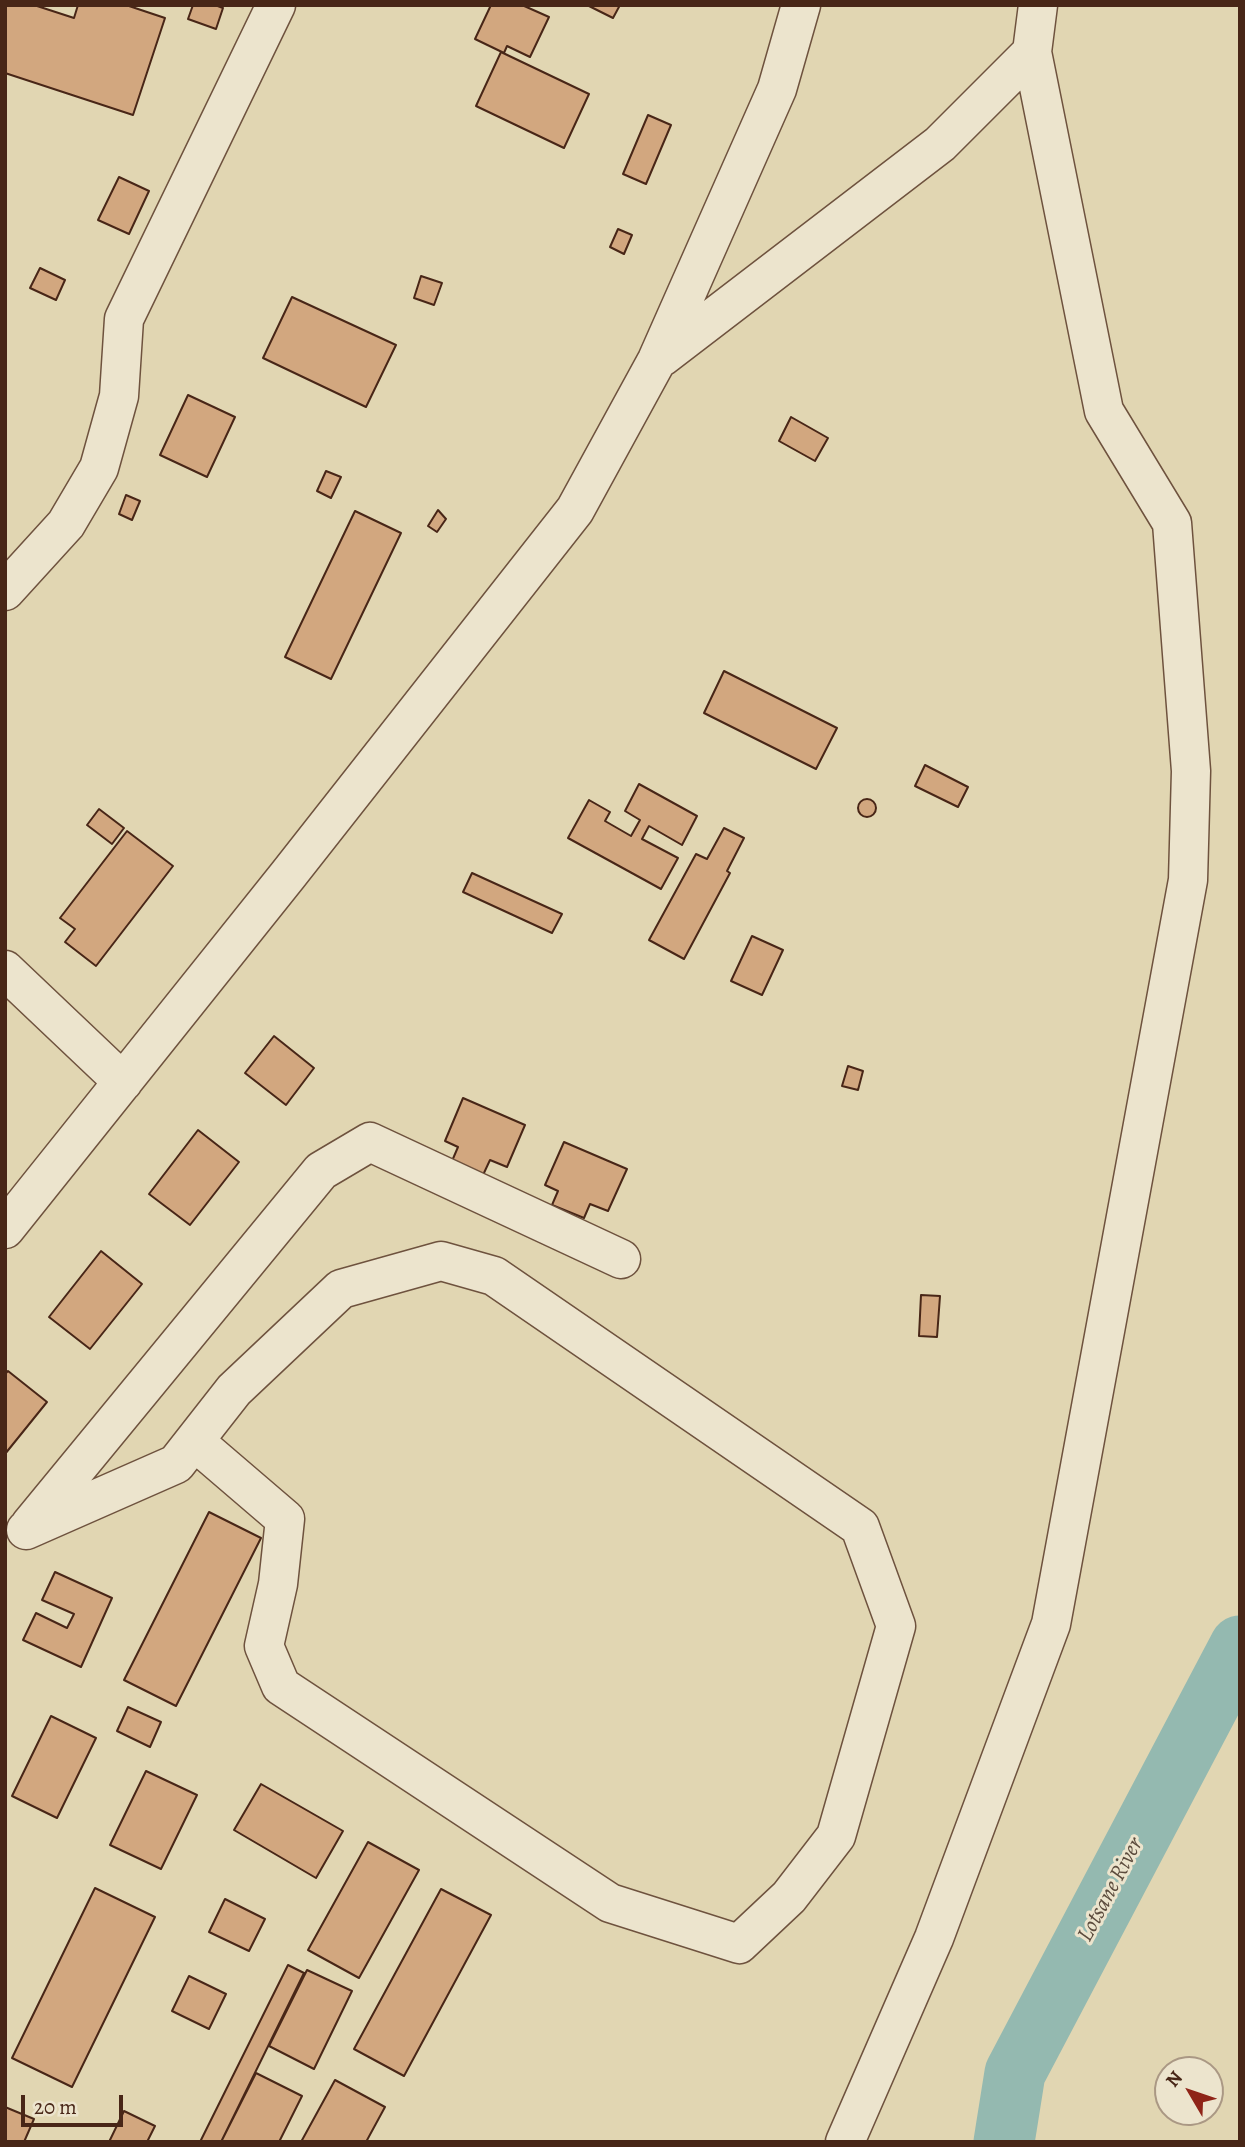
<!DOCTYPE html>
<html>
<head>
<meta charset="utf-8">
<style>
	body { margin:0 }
	#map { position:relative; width:1245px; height:2147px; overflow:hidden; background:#e1d6b2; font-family:Alegreya,serif }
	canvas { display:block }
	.frame { position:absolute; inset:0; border:7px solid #482617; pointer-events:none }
	.north { position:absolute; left:1154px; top:2056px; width:70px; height:70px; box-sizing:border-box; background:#ece4cd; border:2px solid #aa9884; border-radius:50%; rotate:309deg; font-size:19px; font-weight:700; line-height:28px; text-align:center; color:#482617 }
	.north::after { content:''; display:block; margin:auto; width:24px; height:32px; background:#8f2418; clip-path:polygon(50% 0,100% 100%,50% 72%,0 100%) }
	.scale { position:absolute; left:21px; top:2095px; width:102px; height:32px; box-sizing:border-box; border:4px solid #482617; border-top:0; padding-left:9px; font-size:21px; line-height:24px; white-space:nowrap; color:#482617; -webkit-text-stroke:5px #ece4cd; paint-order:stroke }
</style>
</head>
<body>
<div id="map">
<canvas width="1245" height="2147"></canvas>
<div class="frame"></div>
<div class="north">N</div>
<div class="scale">20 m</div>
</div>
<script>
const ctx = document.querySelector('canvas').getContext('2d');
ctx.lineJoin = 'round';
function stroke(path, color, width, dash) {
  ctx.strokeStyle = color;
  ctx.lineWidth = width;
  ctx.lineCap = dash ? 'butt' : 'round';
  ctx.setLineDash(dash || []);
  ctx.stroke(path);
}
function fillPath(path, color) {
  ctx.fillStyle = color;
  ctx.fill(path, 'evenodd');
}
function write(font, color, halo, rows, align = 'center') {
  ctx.font = font + ' Alegreya,serif';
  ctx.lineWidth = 6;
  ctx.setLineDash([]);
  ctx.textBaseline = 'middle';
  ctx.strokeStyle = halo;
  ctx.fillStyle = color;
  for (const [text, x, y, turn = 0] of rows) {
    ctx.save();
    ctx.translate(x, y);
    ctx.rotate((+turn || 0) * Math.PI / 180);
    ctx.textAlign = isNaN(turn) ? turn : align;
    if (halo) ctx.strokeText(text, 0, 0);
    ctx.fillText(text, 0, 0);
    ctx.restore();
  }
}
stroke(new Path2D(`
	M1004,2142l11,-69 225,-427`), '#94b9b0', 61);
const building = new Path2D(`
	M5,5h29l40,13 4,-13h48l39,13 -32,97 -128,-42z
	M193,5h22l8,3 -7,21 -28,-10z
	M491,5h31l27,12 -19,40 -23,-11 -3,7 -29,-14z
	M587,5h33l-7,13z
	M501,52l88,42 -25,54 -88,-42z
	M648,115l23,10 -25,59 -23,-10z
	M119,177l30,14 -20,43 -31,-14z
	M618,229l14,6 -8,19 -14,-7z
	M40,268l25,12 -9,20 -26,-12z
	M421,276l21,7 -8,22 -20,-7z
	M292,297l104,48 -30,62 -103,-49z
	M188,395l47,22 -28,60 -47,-22z
	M791,417l37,21 -13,23 -36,-20z
	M326,471l15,6 -10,21 -14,-7z
	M126,495l14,6 -8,19 -13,-6z
	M438,510l8,9 -9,13 -9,-6z
	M355,511l46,22 -70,146 -46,-22z
	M724,671l113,57 -21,41 -112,-56z
	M925,765l43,22 -10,20 -43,-21z
	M639,784l58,32 -15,29 -33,-19 -7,13 36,19 -17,31 -93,-51 21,-38 21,12 -5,9 26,15 9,-16 -15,-9z
	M858 808a9 9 0 1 1 18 0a9 9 0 1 1-18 0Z
	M99,809l25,19 -12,16 -25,-19z
	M724,828l20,10 -17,33 3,2 -46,86 -35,-19 47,-86 11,5z
	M127,831l46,35 -77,100 -31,-24 10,-13 -15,-11z
	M472,873l90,41 -10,19 -89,-41z
	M752,936l31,14 -21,45 -31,-14z
	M274,1036l40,32 -28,37 -41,-32z
	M848,1066l15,5 -5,19 -16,-4z
	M463,1098l62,27 -18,42 -17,-7 -7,15 -31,-14 6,-14 -13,-6z
	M198,1130l41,32 -49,63 -41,-31z
	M564,1142l63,27 -19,42 -18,-7 -6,14 -32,-13 6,-14 -13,-6z
	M101,1251l41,33 -52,65 -41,-32z
	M921,1295l19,1 -3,41 -18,-1z
	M8,1371l39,31 -42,52v-80z
	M209,1512l52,26 -85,168 -52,-26z
	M55,1572l57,26 -31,69 -58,-27 13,-27 31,15 7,-14 -32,-14z
	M128,1707l33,15 -11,25 -33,-16z
	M51,1716l45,22 -39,80 -45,-22z
	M146,1771l51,24 -36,74 -51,-24z
	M261,1784l82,47 -27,47 -82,-48z
	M368,1842l51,28 -60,108 -51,-28z
	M95,1888l60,29 -83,170 -60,-29z
	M441,1889l50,26 -87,161 -50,-27z
	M225,1899l40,20 -16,32 -40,-19z
	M288,1965l16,8 -83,169h-21z
	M307,1970l45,21 -38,78 -45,-23z
	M189,1976l37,18 -17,35 -37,-18z
	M256,2073l46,23 -23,46h-58z
	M335,2080l50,27 -19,35h-65z
	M5,2107l29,12 -10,23h-19z
	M124,2111l31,15 -8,16h-38z`);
fillPath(building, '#d2a77f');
stroke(building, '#482617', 2);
const minor = new Path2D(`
	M662,357l278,-213 92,-92 6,-47
	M5,591l61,-67 33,-56 20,-72 5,-77 152,-314
	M5,970l118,112
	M5,1229l283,-354 287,-365 82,-150 120,-271 24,-84
	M30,1525l291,-354 49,-29 251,117
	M26,1530l150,-66 58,-74 107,-101 100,-28 53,15 366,251 36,99 -60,210 -47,61 -50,47 -129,-41 -329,-217 -17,-40 14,-62 7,-65 -91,-78
	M845,2142l89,-204 117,-314 137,-744 3,-109 -19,-248 -68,-112 -72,-359`);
stroke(minor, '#6e523e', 41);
stroke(minor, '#ece4cd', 38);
write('italic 23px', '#5b4b3d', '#ece4cd', [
	["Lotsane River",1111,1890,-62]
]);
</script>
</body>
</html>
